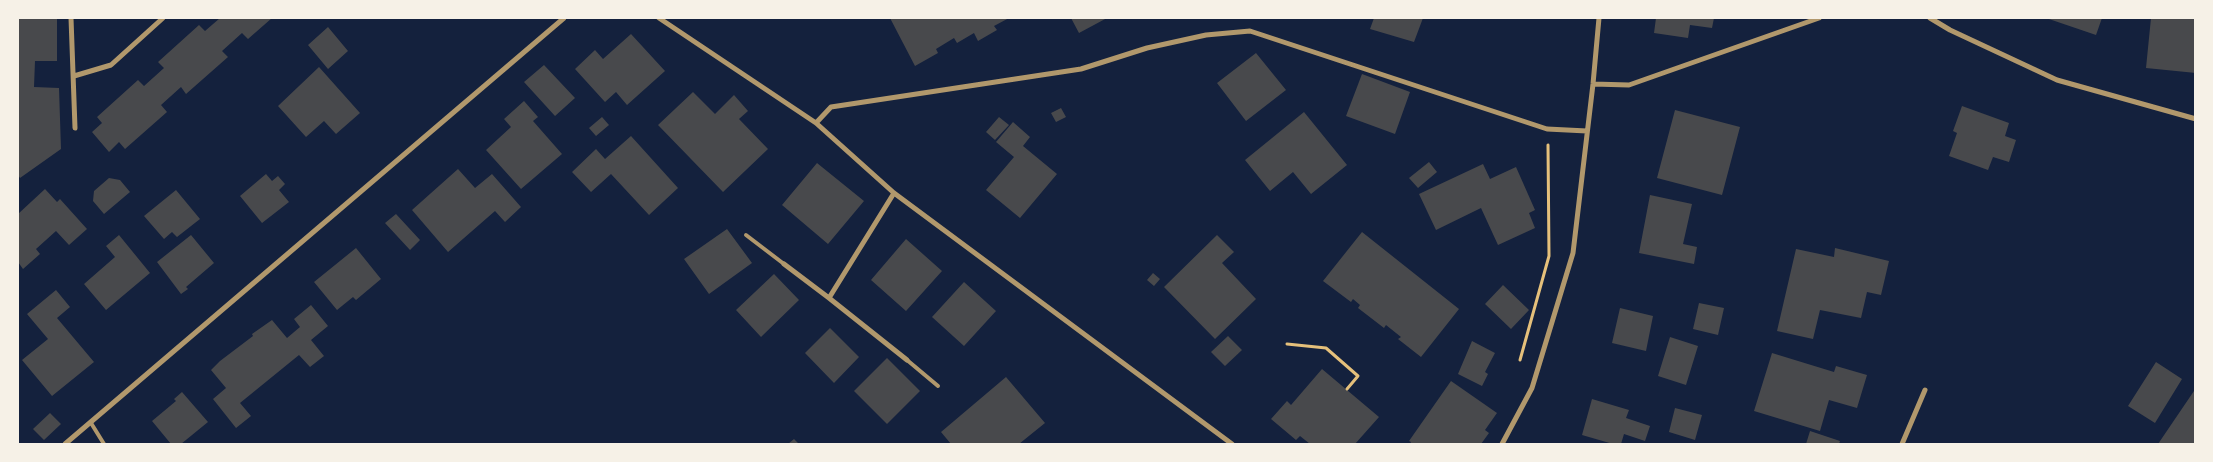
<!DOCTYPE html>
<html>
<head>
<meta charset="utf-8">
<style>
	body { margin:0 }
	#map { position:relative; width:2213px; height:462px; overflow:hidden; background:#14213d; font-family:"Times New Roman",serif }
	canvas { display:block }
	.frame { position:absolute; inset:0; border:19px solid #f6f1e7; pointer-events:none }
</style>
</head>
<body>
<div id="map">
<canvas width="2213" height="462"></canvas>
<div class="frame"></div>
</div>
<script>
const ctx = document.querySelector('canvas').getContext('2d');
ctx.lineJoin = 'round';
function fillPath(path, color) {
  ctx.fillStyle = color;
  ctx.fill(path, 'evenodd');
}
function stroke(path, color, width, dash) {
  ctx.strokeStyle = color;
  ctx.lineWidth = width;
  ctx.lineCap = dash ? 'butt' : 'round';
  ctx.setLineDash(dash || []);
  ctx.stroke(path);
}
fillPath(new Path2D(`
	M18,18h39v43h-22l-1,26 25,1 2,61 -41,29 -2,-3 1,-26z
	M220,18h52l-24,21 -6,-6 -20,18 6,6 -42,37 -5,-7 -20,18 6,7 -42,37 -6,-7 -10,10 -17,-20 10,-9 -5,-6 41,-37 6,6 20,-18 -6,-6 41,-37 6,6z
	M890,18h119l-15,8 3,4 -19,11 -4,-8 -17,10 -3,-5 -18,11 2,4 -23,13z
	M1071,18h36l-28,15z
	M1374,18h49l-9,24 -44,-13z
	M1656,18h58l-2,10 -22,-3 -2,13 -34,-5z
	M2046,18h56l-6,17z
	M2151,18h45v55l-50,-5z
	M328,27l20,24 -20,18 -20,-24z
	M631,34l34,37 -38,34 -11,-13 -11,10 -30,-33 20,-19 8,9z
	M1256,53l30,37 -40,31 -29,-38z
	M544,65l31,33 -20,18 -31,-34z
	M319,67l41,46 -24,21 -12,-13 -18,16 -28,-31z
	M1362,74l48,18 -15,42 -49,-18z
	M693,92l22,22 19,-19 14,16 -9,8 29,30 -45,43 -65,-67z
	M524,101l14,16 -5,4 29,33 -41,35 -35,-39 25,-23 -7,-8z
	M1962,106l47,17 -4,13 11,4 -7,22 -16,-5 -5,13 -39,-14 8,-23 -4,-2z
	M1061,108l5,9 -10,5 -5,-9z
	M1675,110l65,17 -18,68 -65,-17z
	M1304,112l43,53 -36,29 -18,-22 -23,19 -25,-31z
	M602,117l7,8 -13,11 -7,-8z
	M999,117l10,8 -14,15 -9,-8z
	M1013,122l17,15 -7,9 34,28 -37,44 -34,-28 28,-33 -18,-15z
	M631,136l47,52 -29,27 -38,-41 -20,18 -19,-20 24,-23 9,10z
	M1429,162l8,10 -19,16 -9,-10z
	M817,163l47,38 -36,43 -46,-39z
	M1483,164l7,15 26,-12 19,43 -6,3 6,15 -37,17 -17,-37 -45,22 -17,-36z
	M458,169l17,19 17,-14 29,33 -16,15 -10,-11 -47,41 -36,-42z
	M266,174l6,7 6,-5 7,8 -6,6 10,12 -27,21 -22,-27z
	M109,178l11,2 10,12 -26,22 -11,-13 1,-10z
	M45,189l12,13 3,-3 27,30 -18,16 -13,-14 -20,18 4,5 -17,15 -5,-7v-48z
	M176,190l24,29 -23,18 -5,-5 -8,7 -20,-23z
	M1650,195l42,9 -9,40 14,3 -3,17 -55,-11z
	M396,214l24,26 -10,10 -25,-27z
	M727,229l25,34 -43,31 -25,-35z
	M1362,232l97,77 -38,48 -23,-18 3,-2 -15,-12 -2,3 -26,-20 2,-3 -7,-6 -2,3 -28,-21z
	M119,235l31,38 -44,37 -22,-26 31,-27 -9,-11z
	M191,235l23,28 -28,24 2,2 -7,5 -24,-32z
	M1217,235l17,17 -12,11 34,36 -41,40 -51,-52z
	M906,239l36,32 -36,40 -35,-31z
	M356,248l25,31 -25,21 -3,-3 -16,13 -23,-28z
	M1835,248l54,13 -8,34 -14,-3 -6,26 -41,-8 -7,29 -36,-8 19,-82 38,8z
	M1153,273l7,6 -6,7 -7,-6z
	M774,274l25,26 -38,37 -25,-27z
	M964,282l32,29 -32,35 -32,-29z
	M1503,285l26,25 -18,19 -26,-25z
	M56,290l14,17 -13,11 37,44 -42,34 -30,-36 26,-21 -21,-25z
	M1699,303l25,5 -6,27 -25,-6z
	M311,305l17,21 -17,14 13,16 -14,11 -11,-12 -59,48 11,13 -15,12 -23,-29 13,-11 -15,-18 9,-9 33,-25 -1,-2 20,-14 15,18 13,-11 -6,-8z
	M1620,308l33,8 -7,35 -34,-8z
	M830,328l29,29 -25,26 -29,-30z
	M1228,336l14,14 -17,16 -14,-14z
	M1670,337l28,9 -12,39 -28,-9z
	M1472,341l23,12 -10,19 3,2 -6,12 -24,-12z
	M1772,353l62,19 2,-6 31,9 -10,33 -28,-8 -9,31 -66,-20z
	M887,358l33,33 -33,33 -33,-33z
	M2156,362l26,17 -27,44 -27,-17z
	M1322,369l57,48 -24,27h-45l-10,-8 -4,4 -25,-21 16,-18 4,4z
	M1006,377l39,46 -26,21h-68l-10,-12z
	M1451,381l46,32 -12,17 4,3 -8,11h-71l1,-2 -2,-1z
	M2196,388v56h-38z
	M182,392l26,30 -27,22h-10l-19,-23 24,-20 -2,-2z
	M1592,399l37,11 -3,8 24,8 -5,15 -21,-7 -3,10h-8l-31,-9z
	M1675,408l27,7 -7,25 -26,-8z
	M50,413l11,11 -17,16 -11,-11z
	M1810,431l30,10 -1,3h-33z
	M794,439l5,5h-11z`), '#48494c');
stroke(new Path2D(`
	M1287,344l39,4 32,28 -11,13
	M1520,360l29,-104 -1,-111`), '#e5c07b', 3);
stroke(new Path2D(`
	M746,235l38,29
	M907,360l31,26
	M91,423l13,21`), '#b1986c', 4);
stroke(new Path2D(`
	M71,18l4,110
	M659,18l157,105 78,70 338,251
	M1930,18l20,12 107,50 139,39
	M74,76l37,-11 52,-47
	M1593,84l36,1 190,-67
	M816,123l15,-16 250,-38 66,-21 59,-13 44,-4 297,98 40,2
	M784,264l45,34 65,-105
	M829,298l78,62
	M65,444l499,-426
	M1502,444l30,-56 41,-135 20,-169 6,-66
	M1902,444l23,-54`), '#b1986c', 5);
</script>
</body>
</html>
